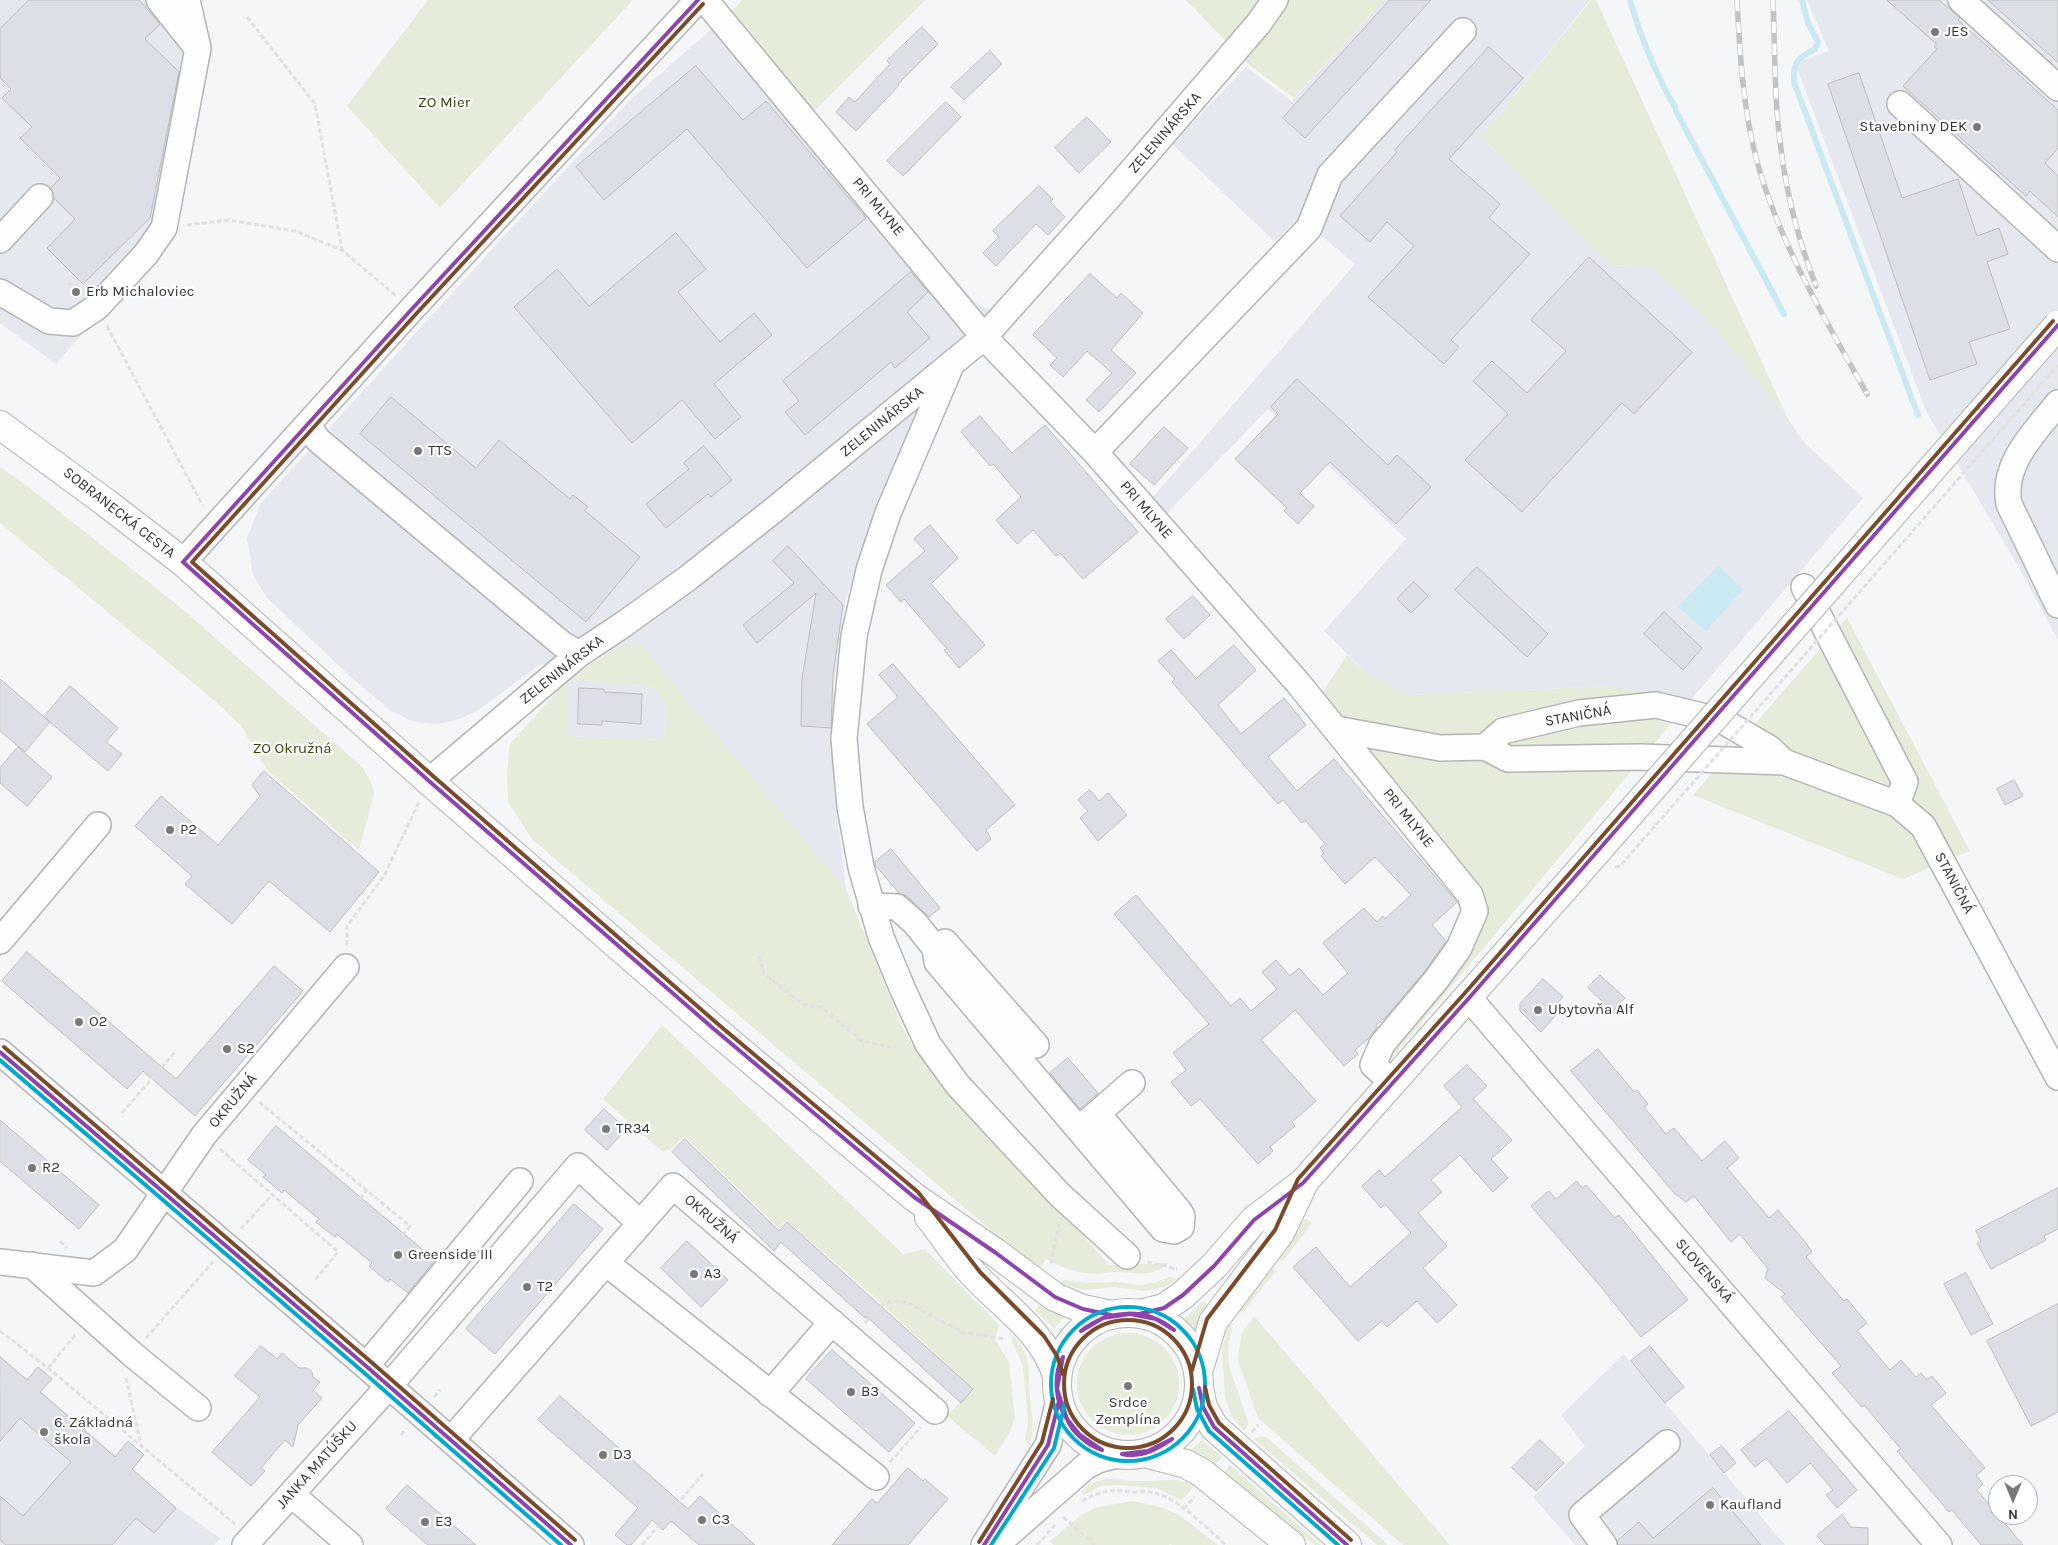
<!DOCTYPE html>
<html>
<head>
<meta charset="utf-8">
<style>
	body { margin:0 }
	#map { position:relative; width:2058px; height:1545px; overflow:hidden; background:#f5f6f8; font-family:Karla,sans-serif }
	canvas { display:block }
	.north { position:absolute; left:1988px; top:1475px; width:50px; height:50px; box-sizing:border-box; background:#fff; border:1px solid #adaeae; border-radius:50%; rotate:180deg; font-size:14px; font-weight:700; line-height:20px; text-align:center; color:#333435 }
	.north::after { content:''; display:block; margin:auto; width:18px; height:22px; background:#777879; clip-path:polygon(50% 0,100% 100%,50% 72%,0 100%) }
</style>
</head>
<body>
<div id="map">
<canvas width="2058" height="1545"></canvas>
<div class="north">N</div>
</div>
<script>
const ctx = document.querySelector('canvas').getContext('2d');
ctx.lineJoin = 'round';
function fillPath(path, color) {
  ctx.fillStyle = color;
  ctx.fill(path, 'evenodd');
}
function stroke(path, color, width, dash) {
  ctx.strokeStyle = color;
  ctx.lineWidth = width;
  ctx.lineCap = dash ? 'butt' : 'round';
  ctx.setLineDash(dash || []);
  ctx.stroke(path);
}
function write(font, color, halo, rows, align = 'center') {
  ctx.font = font + ' Karla,sans-serif';
  ctx.lineWidth = 4.5;
  ctx.setLineDash([]);
  ctx.textBaseline = 'middle';
  ctx.strokeStyle = halo;
  ctx.fillStyle = color;
  for (const [text, x, y, turn = 0] of rows) {
    ctx.save();
    ctx.translate(x, y);
    ctx.rotate((+turn || 0) * Math.PI / 180);
    ctx.textAlign = isNaN(turn) ? turn : align;
    if (halo) ctx.strokeText(text, 0, 0);
    ctx.fillText(text, 0, 0);
    ctx.restore();
  }
}
fillPath(new Path2D(`
	M0,0h201l12,50 -45,186 -112,128 -56,-41z
	M1384,0h206l-109,137 130,128 42,2 59,57 76,95 15,22 60,57 -174,204 -78,-16 -201,9 -43,-21 -43,-43 82,-92 -138,-130 -102,105 -14,-16 203,-234 -38,-32 -20,-13 -22,23 -103,-98 74,-77 46,34z
	M1807,0h251v640l-40,-74 -92,-155 -131,-348 34,-12z
	M730,13l31,34 51,66 164,190 18,10 -75,95 -43,103 -30,87 -12,84v104l12,103 -179,-213 -26,-33 -102,22 -59,44 -20,10 -22,5 -24,-2 -23,-11 -39,-33 -85,-80 -14,-23 -6,-37 14,-35 222,-244 147,-159z
	M568,679l86,8 12,15 -2,38 -97,-4z
	M1624,1354l161,191h-210l-42,-48 52,-51 -24,-31z
	M0,1356l176,151 44,31 -6,7h-214z`), '#e5e8ee');
fillPath(new Path2D(`
	M428,0h205l-193,208 -93,-102z
	M742,0h183l-113,113 -51,-66 -31,-34z
	M1186,0h198l-90,98 -45,-33z
	M1591,0h5l192,419 -76,-95 -59,-57 -42,-2 -130,-128z
	M0,467l23,16 157,124 183,161 10,18 1,9 -15,55 -92,-80 -26,-44 -26,-25 -215,-178z
	M1847,618l123,233 -67,28 -210,-84z
	M641,643l26,33 179,213 61,149 202,227 60,-2c-20,17 -33,8 -56,9 -5,0 -10,2 -15,2 -19,0 -35,-6 -52,-15l-7,12 -507,-432 -24,-37 -1,-29 3,-29 58,-65 47,-31zM568,679l86,8 12,15 -2,38 -96,-4z
	M1347,655l20,19 43,21 201,-9 78,16 -299,358 -4,-4 99,-144 -165,-216z
	M662,1025l241,229 22,-5 74,76 -4,15 14,22 6,56 -6,15 -14,23 -48,-40 26,-27 -105,-98 -82,-71 -7,8 -95,-92 -14,14 -8,1 -59,-52z
	M1306,1218l6,5 -29,38 -6,-4z
	M1269,1267l7,4 -33,41 -6,1z
	M1169,1277l8,2 -12,8 -19,4 -32,-4 -30,3 -25,-7 7,-3 19,3 31,-1 24,3 17,-3z
	M1203,1301l7,6 -8,8 -8,16 -11,-12z
	M1041,1303l23,14 -10,12 -19,-19z
	M1254,1316l196,229h-47l-145,-127 -20,-57 3,-27z
	M1229,1323l3,5 -4,20 1,19 19,54v4l-4,6 -13,-15 -6,-21 -3,-46z
	M1077 1384a51 51 0 1 1 102 0a51 51 0 1 1-102 0Z
	M1013,1336c20,21 15,36 17,62 2,19 5,30 -1,50l-4,-7 3,-19 -5,-56 -11,-25z
	M1260,1436l6,1 121,107 -1,1h-9l-123,-106z
	M1202,1440l20,17 -8,9 -24,-15z
	M1230,1465l91,80h-6l-92,-71z
	M1105,1479c11,-1 21,2 32,2 20,1 38,-5 58,4l-10,12 -4,3 -24,-12 -40,-3 -16,1 -15,8 -6,-2 12,-9z
	M1133,1501l28,6 18,8 39,30h-46l-2,-2 -1,2h-115l-4,-4 32,-27 16,-7z`), '#e5ecd9');
fillPath(new Path2D(`
	M1718,566l25,23 -37,42 -28,-24z`), '#c9eaf3');
stroke(new Path2D(`
	M1630,0c11,38 25,73 45,107
	M1802,0l6,23 10,19 -3,7c-17,9 -22,12 -21,33l124,333
	M1676,111l108,203`), '#c9eaf3', 6);
const building = new Path2D(`
	M29,0h110l21,24 -15,15 34,33 -29,146 -67,66 -36,-36 28,-29 -21,-21 -3,-10 9,-10 -40,-40 12,-11 -30,-29 9,-9 -11,-11v-49z
	M1390,0h41l-126,138 -22,-20z
	M1887,0h52l21,18 -2,2 100,90v38l-13,15 13,13v41l-28,-26 -4,5 -123,-110 34,-37 -3,-2 2,-3z
	M1988,0h70v62z
	M922,27l16,17 -40,40 1,1 -43,46 -20,-19 13,-15 6,5 35,-38 -3,-3z
	M1489,47l34,31 -74,81 51,45 -11,14 41,36 -79,86 8,7 -15,17 -76,-67 46,-51 -27,-24 -17,20 -30,-26 57,-64 -2,-2z
	M990,51l12,13 -38,36 -13,-13z
	M696,66l47,54 23,-19 100,117 -59,50 -120,-139 -83,71 -28,-33z
	M1859,73l43,125 56,-19 19,57 22,-8 9,26 -21,8 23,67 -41,13 8,22 -47,16 -102,-296z
	M946,102l15,15 -58,59 -16,-15z
	M1087,117l24,25 -32,31 -24,-25z
	M1039,186l14,13 -3,3 15,15 -17,18 -12,-11 -40,42 -13,-13 16,-16 -6,-6z
	M676,233l30,36 -28,23 42,50 34,-29 18,22 -58,49 27,33 -26,22 -33,-39 -50,43 -118,-136 43,-38 32,37z
	M1589,257l103,95 -58,62 -12,-11 -100,109 -57,-52 43,-46 -35,-33 19,-20 35,32 39,-42 -35,-31z
	M911,272l17,20 -21,20 23,26 -35,30 -4,-6 -86,73 -20,-23 14,-11 -16,-20z
	M1090,274l27,24 4,-5 22,20 -32,37 25,23 -37,39 -13,-12 26,-27 -25,-22 -24,26 -13,-12 7,-7 -24,-23z
	M1297,379l91,86 9,-10 34,32 -35,37 -66,-62 -30,31 14,13 -16,18 -14,-13 3,-3 -52,-49 43,-45 -7,-7z
	M391,397l85,71 23,-28 71,59 3,-4 15,12 -4,3 56,47 -54,65 -226,-188z
	M980,416l32,37 33,-28 93,107 -55,47 -23,-26 -4,3 -23,-26 -16,14 -21,-24 25,-23 -28,-33 -3,2 -29,-34z
	M1164,427l24,21 -34,37 -24,-21z
	M704,446l28,34 -21,17 -3,-3 -42,34 -20,-24 43,-35 -5,-6z
	M930,525l28,33 -27,26 54,61 -26,23 -15,-18 3,-1 -43,-50 -3,3 -15,-17 39,-34 -11,-12z
	M788,546l55,59 -10,70 -2,53 -30,-2 1,-47 14,-86 -59,50 -14,-18 51,-42 -21,-22z
	M1477,567l71,67 -21,23 -72,-67z
	M1414,582l14,14 -17,17 -14,-14z
	M1193,596l17,19 -26,24 -18,-20z
	M1664,612l38,36 -19,22 -39,-36z
	M1234,645l22,25 -38,35 23,29 43,-36 22,27 -38,32 29,34 37,-32 123,143 -25,23 14,16 -21,30 -38,45 -11,9 1,2 -8,11 -14,12 3,4 -14,12 -49,-56 -34,30 55,61 -24,21 3,4 -25,21 3,4 -15,13 -58,-65 -9,7 -20,-24 15,-12 -13,-17 36,-29 -95,-110 22,-19 95,111 9,-8 11,13 26,-22 -15,-17 14,-12 14,16 9,-8 24,27 25,-22 -25,-30 41,-35 13,14 6,-6 2,3 26,-24 -36,-38 -30,27 -24,-28 3,-3 -4,-5 5,-4 -20,-24 -3,3 -19,-23 -5,4 -106,-122 3,-3 -17,-18 13,-11 25,28z
	M893,664l122,141 -29,25 5,9 -14,12 -110,-127 31,-27 -19,-22z
	M0,679l50,43 -25,30 -25,-21z
	M70,686l48,42 -12,14 16,12 -14,17 -64,-54z
	M579,688l25,1v3l38,2 -1,30 -39,-3v4l-24,-1z
	M18,747l34,30 -25,29 -27,-23v-15z
	M264,771l115,101 -49,60 -61,-51 -37,43 -47,-40 7,-8 -57,-50 26,-30 57,49 42,-49 -8,-11z
	M2014,780l9,16 -18,9 -8,-16z
	M1090,790l9,11 9,-8 19,22 -29,26 -18,-23 8,-7 -10,-11z
	M891,849l49,59 -11,9 -22,-21 -8,-3 -24,-28v-3z
	M27,952l149,127 98,-113 29,25 -108,125 -52,-45 -16,18 -125,-108z
	M1600,975l25,23 -12,13 -25,-23z
	M1543,979l20,18 -12,13 5,5 -15,17 -21,-21v-7z
	M1598,1049l36,43 3,-2 11,14 -4,3 22,27 8,-6 28,33 23,-20 14,17 -12,10 42,50 9,-8 28,33 6,9 -6,5 38,44 3,-2 20,24 -10,8 33,39 11,-10 15,17 5,-4 6,7 5,-4 14,17 -15,12 54,63 -9,7 7,9 -6,6 46,55h-42l-29,-35 -3,2 -52,-61 4,-2 -37,-44 -2,2 -30,-34 9,-7 -60,-69 4,-3 -20,-16 3,-9 -28,-35 -9,8 -37,-46 -8,6 -12,-9 -15,-18 -88,-104z
	M1068,1058l30,35 -18,16 -30,-36z
	M1467,1065l20,21 -14,13 39,41 -21,19 17,19 -15,14 -33,-37 -29,25 11,12 -24,21 29,33 -24,22 34,37 -20,18 -20,-22 -30,26 -5,-6 -24,20 -65,-74 23,-20 34,40 61,-54 -26,-29 -4,4 -19,-22 17,-16 6,7 77,-70 -18,-21z
	M604,1109l22,20 -19,21 -22,-20z
	M0,1120l99,85 -20,24 -79,-68z
	M276,1126l159,134 -27,33 -18,-14 -2,3 -19,-16 3,-3 -35,-29 -2,3 -19,-15 3,-3 -35,-29 -2,3 -19,-16 3,-2 -18,-15z
	M685,1139l94,92 8,-9 186,167 -12,14 -95,-87 -1,2 -84,-76 -7,9 -102,-99z
	M1577,1181l5,7 4,-3 29,33 4,-3 69,85 -47,37 -39,-49 -71,-82 18,-15 7,8z
	M2058,1188v41l-14,7 2,4 -55,29 -14,-26 4,-2 -5,-10z
	M574,1204l29,25 -108,125 -29,-25z
	M687,1241l41,39 -27,27 -40,-39z
	M1966,1273l27,51 -22,11 -27,-51z
	M2058,1304v108l-27,14 -44,-85z
	M261,1346l16,13 5,-6 17,15h8l5,4 1,5 7,5 -7,8 9,8 -24,27 -5,22 -8,-7 -24,28 4,3 -14,15 -39,-34 48,-55 -25,-21z
	M1650,1346l34,41 -19,16 -34,-42z
	M832,1350l83,73 -26,29 -83,-73z
	M0,1357l27,23 11,-13 14,12 -12,13 75,65 13,-16 16,14 -12,14 44,39 -22,25 -18,-15 -24,27h-106l-6,-5v-44l23,20 48,-54 -51,-44 -20,23z
	M560,1396l128,113 12,-13 55,49h-56l-28,-24 -8,9 -11,-10 -21,25h-4l-12,-10 23,-27 -100,-88z
	M1789,1411l68,79 -20,18 -11,-13 7,-5 -23,-27 -23,20 -21,-25 -11,9 -14,-17z
	M1540,1440l24,23 -28,28 -24,-23z
	M1722,1446l14,17 -12,10 -14,-18z
	M908,1468l15,13 2,-2 23,20 -40,46h-76l40,-46 5,4z
	M407,1485l69,60h-48l-42,-36z
	M1713,1488l48,57h-143l-1,-4 22,-19 14,16z
	M1842,1515l9,12 17,1v17h-43l-8,-9z`);
fillPath(building, '#dcdfe5');
stroke(building, '#bdbdbf', 1);
const minor = new Path2D(`
	M159,0l35,44
	M705,0l279,337 111,115 203,231 172,212 5,16 -16,37 -23,32 -54,64 -9,21 19,17
	M1961,0l97,88
	M1900,104l158,145
	M0,240l40,-43
	M0,292l49,29 24,2 24,-16 49,-53 18,-26 34,-180 -11,-48
	M949,370l-61,143 -19,57 -15,66 -10,103 6,68 11,60 20,70 22,53 25,54 29,40 49,53 54,58 67,61
	M2058,403c-23,29 -57,61 -49,101l49,101
	M308,425l10,15 244,204 17,10
	M1095,452l214,-224 21,-53 133,-144
	M183,562l228,-252 287,-310
	M1804,587l101,195 -8,22
	M1336,729l104,19 45,-1 23,12 132,-2 144,5 113,42 26,22 135,251
	M1485,747l18,-16 76,-18 77,-8 67,16 46,27 15,14
	M429,781l150,-127 45,-30 64,-46 87,-69 209,-172 126,-141 149,-173 16,-23
	M871,906l26,1 18,16 20,25 2,14 226,267 11,2 7,-4 1,-11 -3,-5 -81,-97
	M0,941l98,-116
	M935,948l10,-6 91,103
	M1469,998l470,547
	M0,1052l366,314 205,179
	M1085,1124l47,-41
	M0,1262l94,11 31,-23 79,-115 142,-168
	M606,1263l270,214
	M32,1265l100,89 66,54
	M366,1366l154,-185
	M770,1394l62,-72
	M451,1440l222,-254 262,225
	M291,1494l59,51
	M245,1545l144,-159 189,-220 62,57
	M984,1545l64,-100 11,-44
	M996,1545l90,-79 12,-6 19,-5
	M1604,1545l-22,-30 85,-72`);
const major = new Path2D(`
	M0,425l105,77 78,60 246,219 286,249 199,167 82,56 59,44 28,12 28,6
	M929,1217c16,20 30,43 48,61 29,30 68,56 80,98
	M1057 1384a71 71 0 1 1 142 0a71 71 0 1 1-142 0Z
	M1139,1314l25,-6 19,-13 31,-29 40,-46 49,-37 266,-300
	M1198,1372l15,-50 67,-89 22,-46
	M1199,1388l4,19 11,20 133,118
	M1145,1453l41,11 16,9 89,72`);
stroke(minor, '#b4b4b5', 28);
stroke(major, '#b4b4b5', 30);
stroke(new Path2D(`
	M247,17l68,87 27,145
	M187,225l42,-5 66,11 47,19 54,46
	M68,284h7l7,7
	M107,326l96,180
	M347,945v-19l37,-50 35,-74
	M759,956l5,18 39,30 18,3 41,34 28,6
	M259,1102l151,124 -7,9
	M122,1113l53,-61
	M220,1149l118,103 -24,29
	M360,1199l7,-9
	M241,1229l31,-34
	M60,1241l7,7
	M1147,1262l30,7
	M1052,1264l-1,-2 8,-38
	M865,1323l14,-16 11,-6 16,1 56,30 43,7
	M0,1331l48,37 187,156
	M146,1338l67,-76
	M48,1368l28,-34
	M126,1378l15,67
	M434,1397l6,-7
	M1252,1432l6,-7
	M401,1435l5,-6
	M890,1462l31,-35
	M1082,1501c23,-12 27,-11 52,-9 5,0 11,-1 16,0 26,3 56,36 76,53
	M1184,1509l10,-12
	M1063,1517l32,28
	M642,1545l61,-71
	M1037,1545l18,-20`), '#e1e1e1', 3, [5, 2.5]);
stroke(minor, '#fefefe', 25);
stroke(major, '#fefefe', 28);
const rail = new Path2D(`
	M1737,0c3,56 6,111 21,165 23,81 68,156 109,229
	M1773,0c2,49 1,100 8,149 6,48 18,93 35,137`);
stroke(rail, '#c3c3c3', 5.5);
stroke(rail, '#fff', 4, [11]);
const majorBridge = new Path2D(`
	M1569,883l489,-558`);
stroke(majorBridge, '#b4b4b5', 30, []);
stroke(new Path2D(`
	M1615,867l5,-1 438,-501`), '#e1e1e1', 3, [5, 2.5]);
stroke(majorBridge, '#fefefe', 28);
stroke(new Path2D(`
	M698,0l-287,310 -228,252 246,219 286,249 199,167 82,56 59,44 28,12 28,6
	M0,1052l366,314 205,179
	M1139,1314l25,-6 19,-13 31,-29 40,-46 49,-37 166,-185 589,-673
	M1081,1331c28,-22 65,-24 93,-1
	M1081,1331l22,-13 27,-4 26,5 18,11
	M1063,1357l-6,32 10,30
	M1063,1357c-10,17 -8,46 4,62
	M1199,1388l4,19 11,20 133,118
	M1067,1419l13,16 22,15
	M1067,1419c5,13 21,27 35,31
	M1122,1454c18,5 35,-5 50,-15
	M1122,1454l26,-3 24,-12
	M984,1545l64,-100 11,-44`), '#8e44ad', 4);
stroke(new Path2D(`
	M0,1060l362,311 199,174
	M1051 1384a77 77 0 1 1 154 0a77 77 0 1 1-154 0Z
	M1193,1389l4,20 12,22 129,114
	M991,1545l63,-97 11,-45`), '#00a9ce', 4);
stroke(new Path2D(`
	M703,4l-287,310 -224,248 241,214 286,249 199,167 62,80 64,64 13,20 6,18
	M4,1047l366,314 205,179
	M1064 1384a64 64 0 1 1 128 0a64 64 0 1 1-128 0Z
	M1192,1370l15,-51 68,-89 23,-51 166,-185 589,-673
	M1205,1387l4,18 10,18 132,117
	M979,1542l63,-100 11,-43`), '#7a4b2a', 4);
for (const [x, y, r, color] of [
	[1935,32,5,"#777879"],
	[1977,127,5,"#777879"],
	[76,292,5,"#777879"],
	[418,451,5,"#777879"],
	[170,830,5,"#777879"],
	[1538,1010,5,"#777879"],
	[79,1022,5,"#777879"],
	[227,1049,5,"#777879"],
	[606,1129,5,"#777879"],
	[32,1168,5,"#777879"],
	[398,1255,5,"#777879"],
	[694,1274,5,"#777879"],
	[527,1287,5,"#777879"],
	[1128,1386,5,"#777879"],
	[851,1392,5,"#777879"],
	[44,1432,5,"#777879"],
	[603,1455,5,"#777879"],
	[1710,1505,5,"#777879"],
	[702,1520,5,"#777879"],
	[425,1522,5,"#777879"]
]) {
  const dot = new Path2D();
  dot.arc(x, y, r, 0, 2 * Math.PI);
  ctx.fillStyle = color;
  ctx.fill(dot);
  stroke(dot, '#fff', 2);
}
write('15px', '#333435', '#fff', [
	["JES",1945,32],
	["Stavebniny DEK",1967,127,"right"],
	["Erb Michaloviec",86,292],
	["TTS",428,451],
	["P2",180,830],
	["Ubytovňa Alf",1548,1010],
	["O2",89,1022],
	["S2",237,1049],
	["TR34",616,1129],
	["R2",42,1168],
	["Greenside III",408,1255],
	["A3",704,1274],
	["T2",537,1287],
	["B3",861,1392],
	["Srdce",1128,1403,"center"],
	["Zemplína",1128,1420,"center"],
	["6. Základná",54,1423],
	["škola",54,1440],
	["D3",613,1455],
	["Kaufland",1720,1505],
	["C3",712,1520],
	["E3",435,1522]
], 'left');
write('15px', '#344206', '#fff', [
	["ZO Mier",444,103],
	["ZO Okružná",292,749]
]);
write('15px', '#333435', '#fff', [
	["ZELENINÁRSKA",1165,133,-49],
	["PRI MLYNE",878,207,50],
	["ZELENINÁRSKA",882,422,-39],
	["PRI MLYNE",1146,510,49],
	["SOBRANECKÁ CESTA",119,513,38],
	["ZELENINÁRSKA",562,670,-38],
	["STANIČNÁ",1578,716,-10],
	["PRI MLYNE",1408,818,51],
	["STANIČNÁ",1954,883,62],
	["OKRUŽNÁ",233,1101,-50],
	["OKRUŽNÁ",711,1219,41],
	["SLOVENSKÁ",1704,1271,49],
	["JANKA MATÚŠKU",317,1465,-48]
]);
</script>
</body>
</html>
